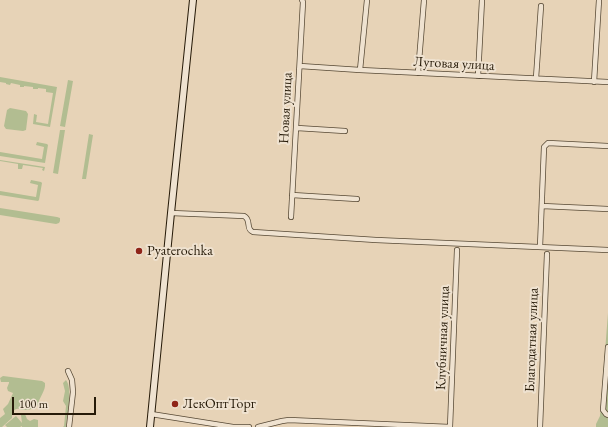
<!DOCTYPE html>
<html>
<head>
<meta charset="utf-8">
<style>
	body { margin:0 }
	#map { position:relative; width:608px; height:427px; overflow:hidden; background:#e7d3b7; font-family:"EB Garamond",serif }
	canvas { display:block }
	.scale { position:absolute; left:12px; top:397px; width:84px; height:18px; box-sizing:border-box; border:2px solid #261a08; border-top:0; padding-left:5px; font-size:12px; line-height:14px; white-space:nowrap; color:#261a08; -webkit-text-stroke:3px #efe2d0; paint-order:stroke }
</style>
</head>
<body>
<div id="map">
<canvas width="608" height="427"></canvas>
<div class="scale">100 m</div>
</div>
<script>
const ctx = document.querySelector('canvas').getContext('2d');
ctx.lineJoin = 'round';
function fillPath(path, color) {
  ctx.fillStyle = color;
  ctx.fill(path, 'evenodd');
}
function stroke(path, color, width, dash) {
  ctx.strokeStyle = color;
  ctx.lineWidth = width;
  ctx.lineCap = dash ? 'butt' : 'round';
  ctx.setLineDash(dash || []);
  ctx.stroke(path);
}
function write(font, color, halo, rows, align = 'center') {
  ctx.font = font + ' "EB Garamond",serif';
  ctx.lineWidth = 4;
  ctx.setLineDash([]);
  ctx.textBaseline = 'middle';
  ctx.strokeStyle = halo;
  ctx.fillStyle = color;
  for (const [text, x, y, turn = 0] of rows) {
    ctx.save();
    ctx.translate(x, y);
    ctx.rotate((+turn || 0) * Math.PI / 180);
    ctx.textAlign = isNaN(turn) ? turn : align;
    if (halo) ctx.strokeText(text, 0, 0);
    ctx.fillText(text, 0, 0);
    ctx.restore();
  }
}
fillPath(new Path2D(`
	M0,77l57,10 -7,40 -17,-3 1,-10 3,1 -1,7 12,2 5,-31 -7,-1v-3l-8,-1v1h-5v-2l-9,-1v1h-4v-2l-9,-2 -1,2 -4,-1v-1l-6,-1z
	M68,80l5,1 -8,46 -5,-1z
	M10,108l16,3 2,3 -2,16 -3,1 -17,-2 -2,-3 3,-16z
	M60,130h5l-7,44 -5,-1z
	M89,134l4,1 -7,44h-4z
	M37,142l10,2 1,1 -3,18 -45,-7v-4l42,7 2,-12 -8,-2z
	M0,160l45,7 -1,4 -2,-1 1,-2 -20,-3 -1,4h-4v-5l-18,-3z
	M31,180l10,2 1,1 -3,17 -1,1 -38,-6v-4l36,6 2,-12 -8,-2z
	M0,208l57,9 3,1v3l-1,2 -3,1 -56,-9z
	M608,313v114h-12v-3l4,-8z
	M3,376l39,5 3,2c1,8 -6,14 -7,22 -4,3 -8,5 -13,5 -6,0 -7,-4 -13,2v6l-10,9h-2v-9l5,-4 -2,-5 5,-5 5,-11 -5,-2 -1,-3 2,-5v-1h-8l-1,-4z
	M66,380c7,9 1,35 0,47h-3l1,-1 2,-20 -3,-5 2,-10 -2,-8z
	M22,413l3,1 2,5 3,2 4,-2 4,1v7h-16v-1l-2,1h-13l-2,-2 11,-9 6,7 -1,-8z`), '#b2bd91');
const street = new Path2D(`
	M300,66l60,4 248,12
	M360,70l7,-70
	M418,73l6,-73
	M478,76l4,-76
	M536,78l5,-72
	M594,82l5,-82
	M297,128l48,3
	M292,195l65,4
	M542,206l66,3
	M171,213l73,3c8,4 1,13 9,16l123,8 232,10
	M291,217l12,-215 -1,-2
	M540,247l4,-100 4,-4 60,3
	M608,347l-5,63 3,4 2,1
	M68,371l4,9 1,12 -4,35
	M151,414l82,13h16
	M258,427l24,-6 7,-1 161,7
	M450,427l7,-177
	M540,427l7,-173`);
const secondary = new Path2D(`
	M150,427l21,-214 22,-213`);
stroke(street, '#564834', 6);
stroke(secondary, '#261a08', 8);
stroke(street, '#efe2d0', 4.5);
stroke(secondary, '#efe2d0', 6);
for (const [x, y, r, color] of [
	[139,251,4,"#8f2418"],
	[175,404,4,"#8f2418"]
]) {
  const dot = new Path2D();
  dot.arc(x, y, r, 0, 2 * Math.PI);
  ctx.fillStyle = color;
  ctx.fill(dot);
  stroke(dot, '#efe2d0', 1.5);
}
write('14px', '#261a08', '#efe2d0', [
	["Луговая улица",454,64,3],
	["Новая улица",286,108,-87],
	["Клубничная улица",443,338,-88],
	["Благодатная улица",532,340,-88]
]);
write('14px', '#261a08', '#efe2d0', [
	["Pyaterochka",147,251],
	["ЛекОптТорг",183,404]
], 'left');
</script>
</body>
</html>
